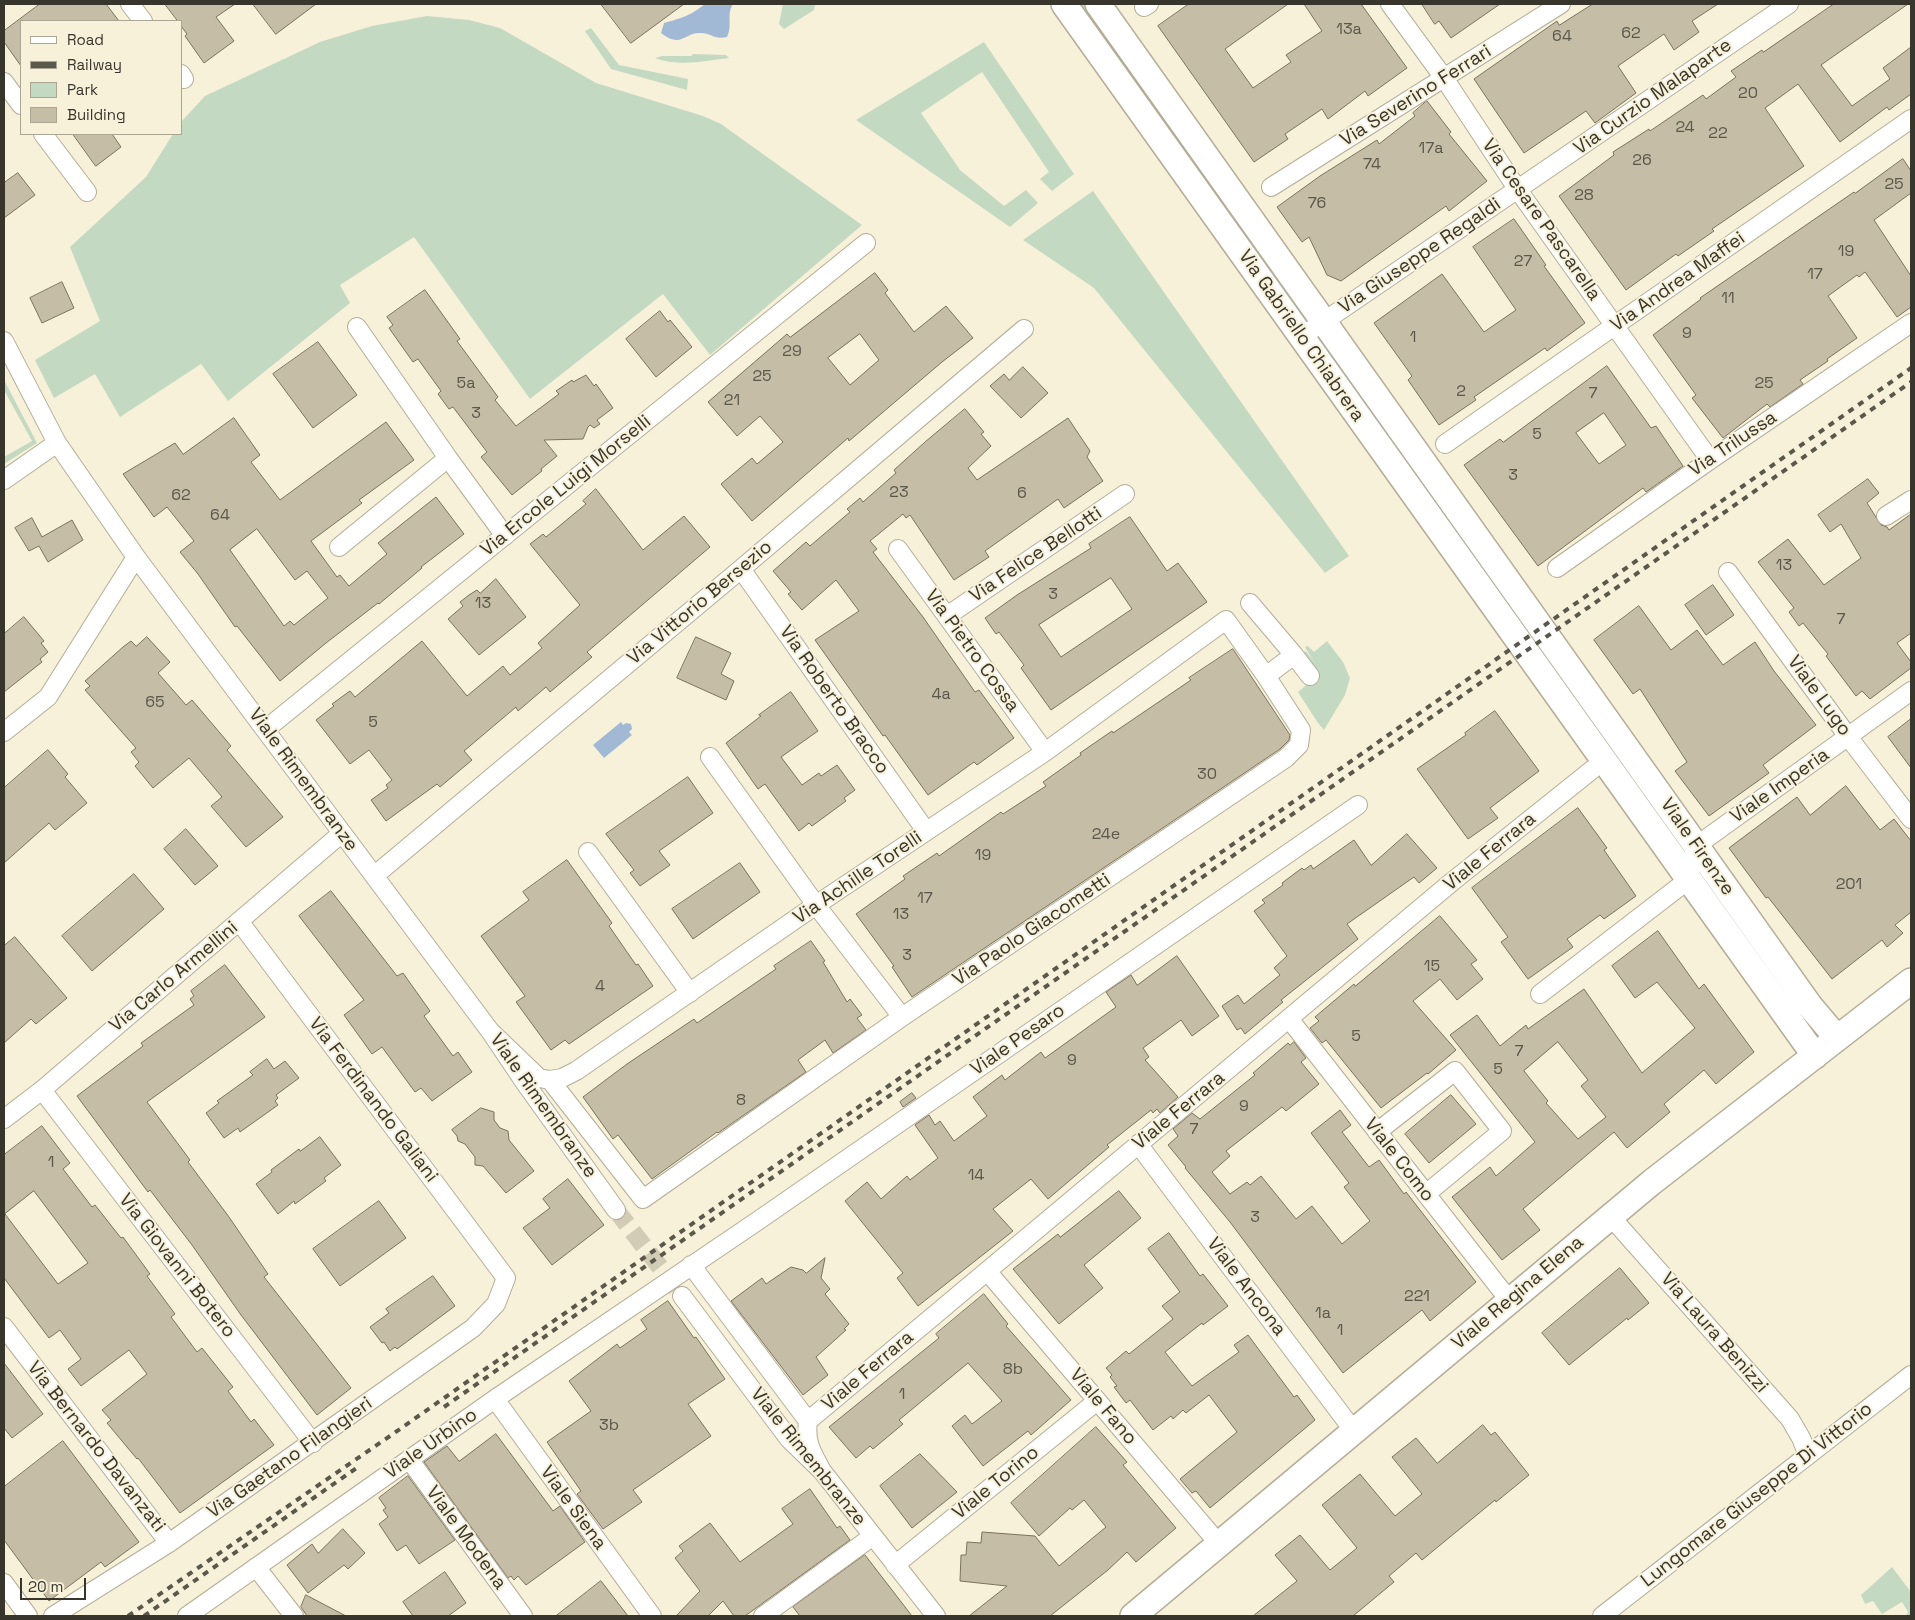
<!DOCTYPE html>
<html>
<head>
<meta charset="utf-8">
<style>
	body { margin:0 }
	#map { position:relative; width:1915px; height:1620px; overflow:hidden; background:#f8f1d9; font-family:"Space Grotesk",sans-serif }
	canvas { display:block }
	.frame { position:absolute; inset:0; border:5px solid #38352c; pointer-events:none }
	.legend { position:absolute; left:20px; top:20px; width:162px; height:115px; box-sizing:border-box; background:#f8f1d9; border:1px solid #aba694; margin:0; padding:6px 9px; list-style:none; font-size:15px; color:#38352c }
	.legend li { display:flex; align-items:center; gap:10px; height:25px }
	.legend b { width:25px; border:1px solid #aba694 }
	.scale { position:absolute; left:20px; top:1578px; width:66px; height:22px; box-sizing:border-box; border:2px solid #38352c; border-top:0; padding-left:6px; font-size:15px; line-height:18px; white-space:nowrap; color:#38352c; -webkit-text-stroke:4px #f8f1d9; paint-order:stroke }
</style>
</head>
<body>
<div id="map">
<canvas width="1915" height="1620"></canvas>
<div class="frame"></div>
<ul class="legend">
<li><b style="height:6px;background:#fff"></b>Road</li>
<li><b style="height:6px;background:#5a574b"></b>Railway</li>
<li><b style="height:14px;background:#c4d9c2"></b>Park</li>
<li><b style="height:14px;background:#c5bda6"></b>Building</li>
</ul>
<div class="scale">20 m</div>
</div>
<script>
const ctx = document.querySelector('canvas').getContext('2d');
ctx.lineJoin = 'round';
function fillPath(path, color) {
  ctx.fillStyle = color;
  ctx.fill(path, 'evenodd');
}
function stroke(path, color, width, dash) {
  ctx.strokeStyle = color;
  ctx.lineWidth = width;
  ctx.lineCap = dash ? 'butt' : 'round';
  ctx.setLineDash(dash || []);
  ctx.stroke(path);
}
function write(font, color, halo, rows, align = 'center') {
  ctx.font = font + ' "Space Grotesk",sans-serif';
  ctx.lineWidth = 4;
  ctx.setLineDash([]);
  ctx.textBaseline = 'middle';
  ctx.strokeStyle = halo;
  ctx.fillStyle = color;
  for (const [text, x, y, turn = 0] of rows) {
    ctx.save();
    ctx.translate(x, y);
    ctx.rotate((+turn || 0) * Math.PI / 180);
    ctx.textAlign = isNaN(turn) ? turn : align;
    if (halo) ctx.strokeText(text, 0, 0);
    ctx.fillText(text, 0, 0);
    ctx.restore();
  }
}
fillPath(new Path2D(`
	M783,4h32l-1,6 -30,19 -5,-5z
	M1078,4h5l99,138 -4,2z
	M427,16l42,4 31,8 96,55 107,33 18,8 141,101 -152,130 -47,-61 -133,105 -116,-162 -74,48 10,18 -122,98 -27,-37 -81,53 -25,-43 -41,24 -19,-38 65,-39 -30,-74 76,-70 27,-43h8v-12l24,-26 115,-54 52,-16z
	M591,28l28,37 69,14 -1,11 -76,-21 -26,-38z
	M984,42l90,132 -22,17 -12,-12 9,-7 -67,-100 -61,41 39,57 44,36 22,-16 12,13 -28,24 -154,-107z
	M693,54l33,1 3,3c-24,3 -51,9 -74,0l7,-2h29z
	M1188,151l110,155 -4,2 -110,-154z
	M1093,191l256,365 -24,17 -231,-285 -71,-48z
	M4,380l33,63 -33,21v-7l28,-16 -28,-51z
	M1481,563l197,275 -4,3 -197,-275z
	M1327,641l16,21 7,16 -5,17 -21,35 -6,-7 -20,-31 20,-17 -20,-20 8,-4 8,11 -9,-15 3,-1 6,6z
	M1892,1567l19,25v24h-5l2,-4 -6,-10 -20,12 -9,-13 -8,3 -4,-9z`), '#c4d9c2');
fillPath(new Path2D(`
	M705,4h28c-7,11 0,21 -6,33 -13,3 -16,-4 -26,-4 -17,-1 -19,16 -40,0l3,-10c18,-5 26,-7 41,-19z
	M621,722l2,3 3,-2 5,1 1,5 -3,3 3,3 -28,23 -11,-13z`), '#a2b9d5');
const building = new Path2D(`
	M40,4h66l13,17h-98v45l-17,-24v-11z
	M165,4h70l-19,13 18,24 -30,22 -19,-27 2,-2 -6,-8v-5h-3z
	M253,4h63l-40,30z
	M601,4h83l-53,39z
	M1189,4h99l-63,45 28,39 38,-26 -5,-7 36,-24 -18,-27h57l46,64 -39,28 -3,-5 -37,28 -6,-10 -37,25 3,5 -34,23 -96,-136z
	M1422,4h78l-49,34 -12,-17 -4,3z
	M1593,4h125l-26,17 7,11 -25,18 -10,-16 -46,32 18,27 -41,30 -9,-12 -62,42 -50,-74 83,-58 2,4z
	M1834,4h74l-87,61 31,41 38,-27 -7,-11 28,-21v47l-22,16 -2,-3 -47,35 -42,-58 -33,24 39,58 -92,63 2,2 -36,25 -2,-2 -50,36 -67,-94 55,-41 -1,-3 36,-23 1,2 53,-36 3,4 30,-22 -5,-6 31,-21 1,2z
	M1427,101l24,31 -2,2 38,47 -38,30 -3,-5 -105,75 -14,-6 -18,-38 -7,5 -25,-35 43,-31 57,-36 2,4 36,-28 -2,-3z
	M73,134h39l9,13 -25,19z
	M1903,159l8,12v22l-37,27 37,56v31l-14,10 -32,-45 -6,5 -2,-2 -29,21 29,42 -30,21 1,2 -28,19 3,4 -33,23 -3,-3 -44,34 -31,-40 4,-3 -43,-60 48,-36 -1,-1 154,-106 1,1z
	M18,173l17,22 -31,23v-35z
	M1514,219l32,46 -2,1 41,57 -38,28 -2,-3 -71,49 2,3 -37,25 -31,-45 4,-4 -38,-53 68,-49 42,58 32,-22 -43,-63z
	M875,273l13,17 -3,3 29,39 32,-26 27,32 -31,24 -93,79 -1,-3 -96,83 -31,-37 31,-26 5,6 26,-22 -23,-26 -23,20 -29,-34 79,-68 3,3zM860,334l19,26 -29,25 -22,-27z
	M62,282l12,26 -32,15 -12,-25z
	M425,290l35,49 -3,2 41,56 -3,3 21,26 43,-32 -3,-3 16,-11 1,2 13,-7 8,11 2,-2 17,24 -16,12 3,4 -6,4 -4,-3 -2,2 -5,12 -39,1 13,16 -16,13 1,2 -30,24 -31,-38 6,-5 -34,-45 -4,2 -11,-15 3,-3 -23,-32 -5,3 -24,-34 4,-3 -6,-8z
	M660,311l8,11 2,-2 22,27 -36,30 -30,-38z
	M318,342l39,53 -44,33 -40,-54z
	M1607,366l44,62 5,-2 27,40 -37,26 -3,-4 -105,78 -74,-101 36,-26 3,3zM1604,413l22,32 -27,19 -23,-31z
	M1023,367l25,26 -27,25 -31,-32 14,-12 5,6z
	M965,409l19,23 -3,2 10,12 -23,22 9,12 91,-62 22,33 -3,6 16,24 -39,27 -6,-9 -73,52 4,6 -35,23 -44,-65 -4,3 -3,-4 -33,27 7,8 -4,3 50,65 52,75 4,-2 35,48 -37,27 -3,-3 -46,33 -43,-60 -2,1 -68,-96 44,-29 -23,-31 -34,30 -14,-16 3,-2 -18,-21 33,-29 4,4 40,-34 -3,-3 13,-11 3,4 33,-29 -2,-3 31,-28z
	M234,418l26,37 -9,7 29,38 106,-78 28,38 -55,40 3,3 -51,38 26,36 3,-2 9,11 38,-32 -9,-11 58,-46 28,37 -43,33 1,1 -43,36 -1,-1 -52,40 -46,38 -43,-55 -2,1 -37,-53 -18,-22 14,-11 -27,-34 -13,10 -31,-43 52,-31 8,11zM257,529l38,51 12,-9 21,27 -34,27 -4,-4 -6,5 -54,-76z
	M1868,479l11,14 -12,10 14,22 6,2 2,3 22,-16v119l-14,10 14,19v6l-41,31 -8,-8 -6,5 -30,-40 2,-2 -25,-31 -4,3 -10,-14 5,-4 -36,-46 30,-23 36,46 37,-27 -20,-34 -11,8 -12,-17z
	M596,489l47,61 41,-34 26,31 -123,105 5,5 -42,35 -4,-5 -28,24 -2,-4 -52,44 8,9 -32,27 -3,-3 -51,37 -15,-21 17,-12 -2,-3 6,-5 -23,-30 -19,14 -34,-44 18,-14 -2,-2 18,-13 5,6 67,-56 45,55 36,-30 7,9 32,-27 -4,-5 42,-38 -50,-61 13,-10 3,3 40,-33 -3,-3z
	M1130,517l37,54 11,-8 29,39 -156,108 -30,-42 3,-3 -25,-33 -3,2 -11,-16 32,-23 74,-47 -2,-4zM1111,578l21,31 -71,48 -22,-32z
	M32,518l10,19 30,-17 11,20 -35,22 -9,-16 -10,5 -14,-23z
	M496,579l30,38 -47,38 -31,-36 15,-13 -3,-4 9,-7 8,-5 3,3z
	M1713,585l21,30 -28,20 -21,-30z
	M1639,606l32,44 26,-20 26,35 32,-23 19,29 42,54 -53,40 6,8 -60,43 -34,-45 12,-9 -47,-73 -7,5 -39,-54z
	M24,617l20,24 -3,2 7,9 -8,7 2,3 -38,30v-58z
	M147,637l23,25 -12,11 28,32 6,-5 39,46 -4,4 56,67 -37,30 -35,-41 11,-9 -33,-39 -36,30 -18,-22 4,-4 -8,-10 5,-4 -51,-58 5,-4 -5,-5 38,-34 8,-6 5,5z
	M696,637l35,16 -10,21 13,7 -8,19 -49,-22z
	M1233,649l57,86 -1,5 -9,9 -368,248 -20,-30 2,-1 -38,-52 49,-35 -2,-3 34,-23 2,3 62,-44 2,2 43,-28 -3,-4 38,-27 -1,-2 32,-22 1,2 78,-53 -2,-2z
	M791,692l27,39 -37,26 21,28 17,-12 2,3 16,-11 18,25 -11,8 2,3 -34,25 -3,-3 -10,8 -34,-47 -7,5 -32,-46 35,-27 -2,-1z
	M1495,711l44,60 -49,37 8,10 -30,21 -51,-70 49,-34 -1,-2z
	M1911,719v49l-23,-31z
	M48,750l20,24 -3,3 22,26 -32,27 -6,-7 -45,40v-75z
	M688,777l25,36 -54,38 11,14 -30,21 -10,-13 4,-3 -28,-36z
	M1846,786l34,44 14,-11 17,22v71l-16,13 8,8 -16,14 -5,-7 -50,39 -64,-82 -2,1 -37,-50 68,-51 13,18z
	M1578,808l29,40 -3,2 32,46 -32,23 -4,-4 -33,24 6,8 -45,32 -27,-37 7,-5 -36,-49z
	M186,829l32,37 -23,19 -31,-36z
	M1407,834l30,34 -18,15 -5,-6 -67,47 11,15 -77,61 2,2 -38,32 -4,-6 -4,2 -15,-24 16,-11 6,9 36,-29 -6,-7 13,-12 -33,-45 11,-8 -3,-3 21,-15 -1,-2 20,-15 2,2 7,-5 2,4 41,-29 17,25z
	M567,860l45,63 -3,3 27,39 2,-1 15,22 -84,58 -4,-4 -14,10 -35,-48 9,-6 -44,-60 48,-36 -6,-8z
	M740,863l20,29 -67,47 -21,-30z
	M134,874l30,35 -72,62 -30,-35z
	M331,891l66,85 6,-3 27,38 -6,5 29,40 5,-4 14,20 -40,29 -11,-13 -6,4 -33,-45 -10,7 -28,-39 20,-15 -65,-84z
	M1440,916l37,44 -6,4 12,15 -26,21 -17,-21 -27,22 43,49 -28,24 -1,-1 -46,35 -55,-68 -4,3 -12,-15 9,-7 -4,-4 39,-33 1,2z
	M1658,931l41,58 5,-5 50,68 -38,32 -12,-14 -40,34 6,8 -43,36 -13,-16 -91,77 17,21 -38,30 -50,-63 38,-30 6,9 39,-34 -85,-107 27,-20 23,31 26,-21 2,4 56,-40 58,84 53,-45 -38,-46 -22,16 -23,-32zM1558,1042l30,38 -7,6 25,31 -28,22 -32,-36 2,-2 -24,-30z
	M15,937l52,61 -31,26 -5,-5 -27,24v-97z
	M811,941l14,20 -2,1 24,40 3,-3 12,16 -5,3 9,12 -33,23 -8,-13 -27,20 8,12 -88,61 -1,-1 -65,47 -34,-44 -5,4 -30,-42 44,-33 67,-45 3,4 79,-54 -2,-3z
	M1177,956l42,60 -27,20 -11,-16 -38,28 6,9 -4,3 33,37 -18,16 -3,-4 -4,4 -2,-3 -44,35 2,2 -61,52 -17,-20 -38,30 20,22 -95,75 -21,-28 6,-5 -58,-72 22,-19 14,17 26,-23 3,4 28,-22 -23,-33 14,-10 6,10 5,-4 14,20 33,-25 -14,-19 29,-22 3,5 36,-28 4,6 71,-51 -10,-15 25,-17 6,10z
	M225,965l40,52 -118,85 43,58 -2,2 41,55 39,57 -4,3 87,111 -34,27 -76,-100 -49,-70 -42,-55 -2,2 -71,-96 66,-50 -2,-3 53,-38 -4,-6 4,-3 -3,-5z
	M1294,1042l12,16 -5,4 18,22 -33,27 -4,-4 -56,44 4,5 -18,16 18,22 17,-12 3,3 11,-9 35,43 16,-13 30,38 28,-23 -26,-34 5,-4 -38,-50 29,-23 11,15 -9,7 27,35 10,-7 25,34 2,-2 70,90 -46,39 -8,-11 -79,63 -113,-151 -45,-54 1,-1 -18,-22 10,-9 -5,-7 19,-16 8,6 55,-44 -2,-2 35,-30 2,2z
	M267,1059l7,10 11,-8 14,17 -23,17 2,3 -3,3 3,4 -38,27 -2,-4 -14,10 -18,-25 13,-10 -2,-2 36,-26 -3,-3z
	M912,1093l4,5 -13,9 -3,-5z
	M1451,1095l25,29 -47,39 -24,-29z
	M481,1108l13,4v8l6,8 8,3 1,9 25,31 -28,22 -23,-27 -8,-1v-8l-10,-13 -7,-3 -1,-5 -5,-6z
	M42,1126l28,37 -7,6 29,38 3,-2 26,33 2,-1 27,37 -3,2 28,38 -4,3 26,35 5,-4 31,39 -5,4 23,31 3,-3 20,26 -94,68 -42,-55 -1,1 -30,-36 4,-3 -9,-10 45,-36 -18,-24 -48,36 -13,-17 13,-10 -21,-29 -11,8 -45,-60v-123zM34,1191l54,72 -30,21 -53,-70z
	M320,1137l21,28 -17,13 2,3 -31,23 -1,-3 -16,13 -22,-30 16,-12 -1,-2 28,-21 1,2z
	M568,1179l36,46 -52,40 -29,-37 27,-20 -7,-9z
	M1119,1191l22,27 -57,47 19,23 -44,36 -46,-55 45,-35 2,3z
	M379,1201l27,37 -66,48 -27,-37z
	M1169,1233l31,43 3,-2 25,32 -25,19 -1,-2 -37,29 27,34 47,-34 -5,-7 14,-10 46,62 3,-2 18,25 -105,88 -14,-17 -4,2 -12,-14 57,-47 -28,-37 -23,18 -3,-3 -10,9 -2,-3 -18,14 -23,-30 -4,3 -12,-16 3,-1 -7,-9 2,-2 -6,-7 20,-17 3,3 44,-35 -11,-13 18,-14 -32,-43z
	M825,1258l-4,20 9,11 -5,5 24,30 -5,5 2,1 -30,27 12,18 -25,20 -72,-94 31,-23 4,6 25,-17 12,3 3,3z
	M1620,1268l29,35 -21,17 -1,-2 -58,47 -27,-32z
	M433,1276l22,30 -58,43 -2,-2 -5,4 -6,-9 -2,1 -12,-16 19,-14 -3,-4z
	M984,1294l24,30 -2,2 65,74 -40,35 -3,-4 -45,35 -31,-40 13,-11 7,9 30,-23 -34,-38 -69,57 4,4 -30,25 -3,-3 -14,12 -27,-31 110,-89 -3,-4z
	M668,1301l26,37 2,-1 29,42 -37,25 23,32 -78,54 9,12 -39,27 -26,-35 4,-3 -34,-49 44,-31 -22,-30 48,-37 3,4 27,-19 -6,-9z
	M4,1363l39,51 -31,24 -8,-10z
	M1483,1425l8,10 4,-3 34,43 -33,27 -1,-2 -73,60 -6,-7 -27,23 5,6 -41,34h-100l44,-35 -22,-26 25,-20 30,35 27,-22 -35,-43 38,-31 35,42 27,-22 -30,-37 24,-19 21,25z
	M1096,1427l31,35 -4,3 53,63 -40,34 -9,-10 -19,18 -58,46h-81l38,-30 -47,-5 1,-26h5l1,-13 14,1 1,-11 53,4 24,30 47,-39 -22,-27 -12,10 -2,-2 -31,28 -28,-33z
	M496,1434l57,77 7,-5 25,36 -59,43 -8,-9 -4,4 -3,-4 -3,2 -84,-116 23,-16 12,15z
	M63,1441l76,101 -34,25 -4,-5 -52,39 -45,-61v-53z
	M920,1454l37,38 -45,36 -32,-42z
	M408,1476l47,64 -36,24 -13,-19 -9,6 -18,-27 9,-7 -5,-7 3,-2 -7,-10z
	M810,1489l27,39 3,-2 10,14 -105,76h-11l-11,-15 -15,15h-32l24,-25 -25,-33 8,-7 -4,-5 31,-23 30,39 53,-38 -11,-15z
	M343,1529l22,24 -17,16 -4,-4 -36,28 -21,-28 25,-21 6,9z
	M865,1555l47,61h-112l-7,-9z
	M445,1572l21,31 -18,13h-35l-10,-14z
	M601,1581l27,35h-72z
	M306,1595l40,21h-39l-6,-9z`);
fillPath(building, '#c5bda6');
stroke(building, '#79725d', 1);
stroke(new Path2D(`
	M616,1210l64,83`), '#d2cbb6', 18, [18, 9]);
const street = new Path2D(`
	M130,4l13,17
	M1390,4l54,74 74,112 192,270
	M1144,7l5,-3
	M181,74l3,5
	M4,82l17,23
	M43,134l44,58
	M1271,187l290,-183
	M357,327l91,131 57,78
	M1301,337l488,-333
	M4,341l53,102 79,114 354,474 35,52 91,127
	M1445,444l466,-325
	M4,480l53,-37
	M1886,516l25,-16
	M339,547l109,-89
	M898,549l147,203
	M1557,568l153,-108 201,-137
	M741,569l185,262
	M1728,572l121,166 62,81
	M1250,603l44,52 16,21
	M947,616l178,-122
	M1266,676l28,-21
	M266,729l600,-486
	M4,732l44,-35 88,-140
	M710,757l106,148 86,112
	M588,852l102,141
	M374,876l367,-307 283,-240
	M1540,994l148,-114 8,-34 215,-155
	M1290,1020l219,280
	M490,1031l49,47 11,2 12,-2 14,-7 240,-166 229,-153 181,-132 40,56 35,54 -2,15 -13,13 -384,259 -259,182 -93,-119
	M42,1090l271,353
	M4,1119l38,-29 300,-257
	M1377,1132l78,-61 47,60 -76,63
	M1138,1144l215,286
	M1611,1217l179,202 11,19 7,17
	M691,1265l114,152
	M987,1271l232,273
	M682,1296l107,143 33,32 114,145
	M4,1327l165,216
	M495,1399l157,217
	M409,1459l114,157
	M822,1471c-10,-19 -17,-28 -14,-50l645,-540 140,-112
	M895,1565l202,-164
	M256,1567l38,49
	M4,1583l24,33
	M53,1616l116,-73 304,-215 23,-24 10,-26 -267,-357
	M187,1616l308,-217 264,-179 599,-415
	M763,1616l110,-80
	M1602,1616l309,-241`);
const secondary = new Path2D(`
	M1064,4l751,1052
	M1098,4l712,1002 27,32
	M1133,1616l519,-434 259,-201`);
stroke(street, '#b4ac96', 20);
stroke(secondary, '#b4ac96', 28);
stroke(street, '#fff', 18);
stroke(secondary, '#fff', 25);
stroke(new Path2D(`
	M444,1407l1467,-1025
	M128,1616l262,-180 1521,-1068
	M144,1616l214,-149`), '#5a574b', 4, [6, 6]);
write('16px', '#5b574a', null, [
	["13a",1349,30],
	["62",1631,34],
	["64",1562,37],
	["20",1748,94],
	["24",1685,128],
	["22",1718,134],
	["17a",1431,149],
	["26",1642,161],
	["74",1372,165],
	["25",1894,185],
	["28",1584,196],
	["76",1317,204],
	["19",1846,252],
	["27",1523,262],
	["17",1815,275],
	["11",1728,299],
	["9",1687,334],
	["1",1413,338],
	["29",792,352],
	["25",762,377],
	["5a",466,384],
	["25",1764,384],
	["2",1461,392],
	["7",1593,394],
	["21",732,401],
	["3",476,414],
	["5",1537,435],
	["3",1513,476],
	["23",899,493],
	["6",1022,494],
	["62",181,496],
	["64",220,516],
	["13",1784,566],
	["3",1053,595],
	["13",483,604],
	["7",1841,620],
	["4a",941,695],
	["65",155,703],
	["5",373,723],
	["30",1207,775],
	["24e",1106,835],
	["19",983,856],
	["201",1849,885],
	["17",925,899],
	["13",901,915],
	["3",907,956],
	["15",1432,967],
	["4",600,987],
	["5",1356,1037],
	["7",1519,1052],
	["9",1072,1061],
	["5",1498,1070],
	["8",741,1101],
	["9",1244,1107],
	["7",1194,1130],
	["1",51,1163],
	["14",976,1176],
	["3",1255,1218],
	["221",1417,1297],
	["1a",1323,1314],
	["1",1340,1331],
	["8b",1013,1370],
	["1",902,1395],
	["3b",609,1426]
]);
write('19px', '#38352c', '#f8f1d9', [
	["Via Severino Ferrari",1416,96,-32],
	["Via Curzio Malaparte",1653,97,-35],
	["Via Cesare Pascarella",1541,220,55],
	["Via Giuseppe Regaldi",1420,256,-34],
	["Via Andrea Maffei",1678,282,-35],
	["Via Gabriello Chiabrera",1301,336,55],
	["Via Trilussa",1733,444,-34],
	["Via Ercole Luigi Morselli",566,486,-39],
	["Via Felice Bellotti",1036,555,-34],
	["Via Vittorio Bersezio",700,603,-40],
	["Via Pietro Cossa",972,651,54],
	["Viale Lugo",1819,696,54],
	["Via Roberto Bracco",834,700,55],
	["Viale Rimembranze",303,780,54],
	["Viale Imperia",1780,786,-35],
	["Viale Firenze",1697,847,55],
	["Viale Ferrara",1490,852,-39],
	["Via Achille Torelli",858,878,-34],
	["Via Paolo Giacometti",1032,930,-34],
	["Via Carlo Armellini",174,977,-40],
	["Viale Pesaro",1018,1040,-35],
	["Via Ferdinando Galiani",373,1100,53],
	["Viale Rimembranze",543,1106,55],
	["Viale Ferrara",1179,1111,-39],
	["Viale Como",1399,1160,52],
	["Via Giovanni Botero",177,1266,52],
	["Viale Ancona",1246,1287,53],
	["Viale Regina Elena",1518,1293,-40],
	["Via Laura Benizzi",1714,1333,49],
	["Viale Ferrara",868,1371,-40],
	["Viale Fano",1103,1407,50],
	["Viale Urbino",431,1444,-35],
	["Via Bernardo Davanzati",96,1447,52],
	["Viale Rimembranze",808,1457,51],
	["Via Gaetano Filangieri",290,1458,-35],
	["Viale Torino",996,1483,-39],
	["Lungomare Giuseppe Di Vittorio",1757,1495,-38],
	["Viale Siena",573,1508,54],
	["Viale Modena",466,1538,54]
]);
</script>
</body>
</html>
